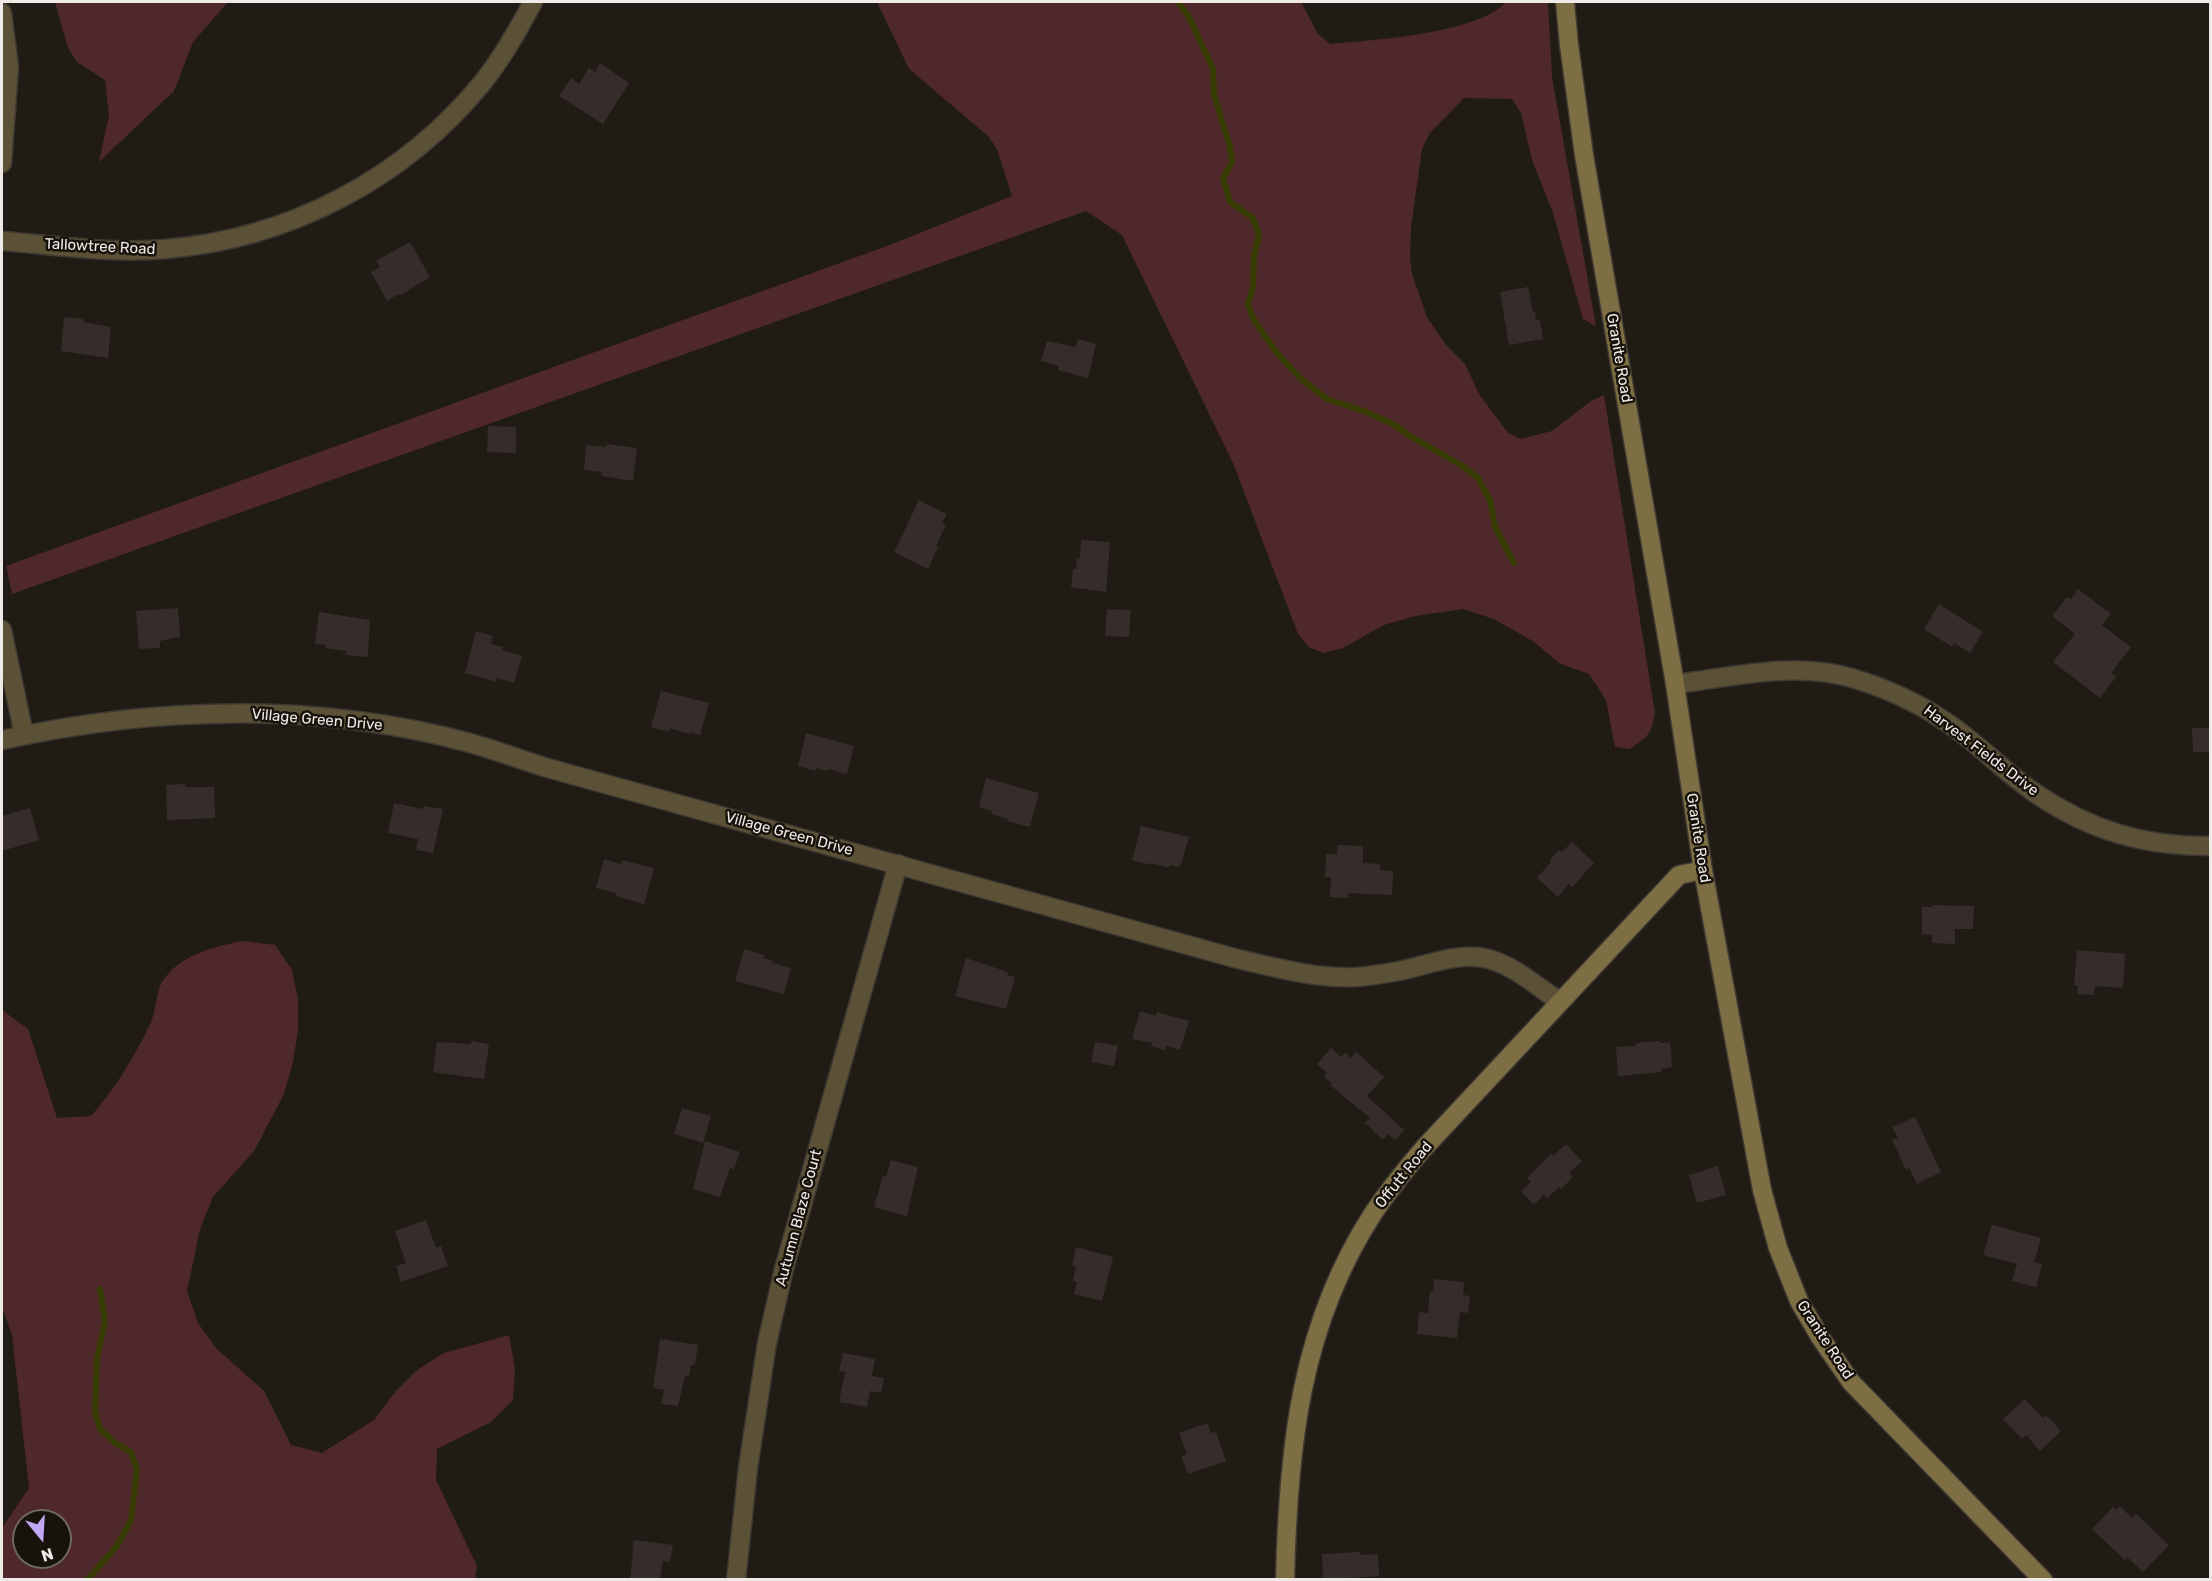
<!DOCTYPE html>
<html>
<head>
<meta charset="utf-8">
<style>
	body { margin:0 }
	#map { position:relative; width:2212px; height:1581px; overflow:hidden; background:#211b15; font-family:Rubik,sans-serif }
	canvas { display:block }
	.frame { position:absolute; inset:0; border:3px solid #efeae6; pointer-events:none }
	.north { position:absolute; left:12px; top:1509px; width:60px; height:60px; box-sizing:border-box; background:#18120c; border:2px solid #6e6863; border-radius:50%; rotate:162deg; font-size:16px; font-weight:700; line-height:24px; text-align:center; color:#efeae6 }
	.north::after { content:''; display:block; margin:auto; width:21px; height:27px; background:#c0a8f3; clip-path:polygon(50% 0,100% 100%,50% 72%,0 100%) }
</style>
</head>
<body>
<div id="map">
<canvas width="2212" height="1581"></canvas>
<div class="frame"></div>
<div class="north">N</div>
</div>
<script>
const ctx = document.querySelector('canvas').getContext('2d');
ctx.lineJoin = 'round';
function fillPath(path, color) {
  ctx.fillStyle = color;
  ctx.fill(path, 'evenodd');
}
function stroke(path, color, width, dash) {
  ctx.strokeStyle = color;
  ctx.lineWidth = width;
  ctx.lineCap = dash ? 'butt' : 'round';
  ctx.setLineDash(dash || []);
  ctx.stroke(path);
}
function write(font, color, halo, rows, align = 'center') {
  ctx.font = font + ' Rubik,sans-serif';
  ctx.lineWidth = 5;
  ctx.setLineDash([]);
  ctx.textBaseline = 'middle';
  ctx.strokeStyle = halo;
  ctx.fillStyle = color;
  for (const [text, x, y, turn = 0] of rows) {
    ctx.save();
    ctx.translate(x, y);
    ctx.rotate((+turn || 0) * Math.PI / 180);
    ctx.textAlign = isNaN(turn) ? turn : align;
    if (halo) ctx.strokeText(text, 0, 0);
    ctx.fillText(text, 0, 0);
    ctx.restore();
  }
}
fillPath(new Path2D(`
	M55,2h173l-35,40 -19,49 -75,71 10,-47 -4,-35 -28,-18 -9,-14z
	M877,2h424l17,32 12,10c43,-4 147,-10 176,-42h42l4,75 44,249 -13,-7 -30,-106 -21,-53 -11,-47 -9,-14 -48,-1 -35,36 -7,15 -11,78 -1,31 2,16 15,43 19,28 19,19 14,30 29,39 13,6 31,-8 39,-30 13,-6 51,318c-3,21 -8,24 -25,36l-15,-2 -9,-47 -17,-26 -30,-11 -25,-21 -40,-23 -31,-10 -48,7 -31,9 -41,23 -19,5 -15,-6 -11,-13 -65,-171 -111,-228 -36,-24 -1074,383 -6,-28 889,-323 117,-47 -15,-47 -9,-13 -79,-67z
	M242,941l33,4 17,25 6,29v31l-5,32 -9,32 -30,57 -41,46 -13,32 -13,62 11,32 18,25 48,43 27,54 31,8 52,-33 21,-28 22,-22 27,-17 65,-18 6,34 -2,31 -22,22 -54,27 -1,31 41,86 -2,13h-473v-51l27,-40 -17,-153 -10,-28v-297l26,19 29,89 34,-2c25,-28 44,-60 60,-94 5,-11 5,-30 11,-40 17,-27 51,-35 80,-41zM24,1521h36v36h-36z`), '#4f282c');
stroke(new Path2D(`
	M1178,2l11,15 24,52 1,25 16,53 2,15 -9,16 7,24 23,16 6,17 -5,21 -1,31 -5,17 5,14 23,34 25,27 26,20 37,12 29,13 17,12 51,29 17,13 12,22 5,27 19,36
	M87,1580l30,-34 14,-26 6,-50 -6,-18 -16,-9 -15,-14 -5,-18 2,-52 8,-38 -5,-32`), '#363b01', 6);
fillPath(new Path2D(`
	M600,63l29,20 -26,41 -44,-28 12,-18 8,6 10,-16 6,4z
	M410,242l20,35 -31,19 -1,-2 -11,7 -16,-29 9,-5 -4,-6z
	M1528,287l5,25 2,-1 1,9h4l3,19 -34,6 -9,-53z
	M64,317l19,2v3l28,5 -3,31 -47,-7z
	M1078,339l18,5 -8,34 -30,-8 1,-4 -18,-5 6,-20 29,6z
	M488,426l28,1v26l-29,-1z
	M607,444l30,4 -4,33 -31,-5v-4l-18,-2 2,-25 20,2z
	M919,500l28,14 -5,9 4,2 -10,21 2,1 -10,22 -34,-17z
	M1081,540l29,2 -4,50 -35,-5 2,-18h3l1,-11h3z
	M2078,589l33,25 -9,11 29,22 -20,26 5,4 -16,21 -47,-36 22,-28 -23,-18 15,-19 4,2z
	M1939,604l44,28 -13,21 -16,-10 -2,4 -28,-18z
	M178,608l2,29 -20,4v7l-21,1 -3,-38z
	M1107,609l24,1 -2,27 -24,-1z
	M319,612l51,8 -2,37 -22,-2v-4l-20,-3v-3l-11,-1z
	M476,631l17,5 -2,8 12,3 -1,3 20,6 -8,27 -17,-5 -1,4 -31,-9z
	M661,691l48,12 -9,32 -10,-3 -1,2 -20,-6v4l-18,-5z
	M2192,728h19v24h-18z
	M806,733l48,13 -7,28 -19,-5 -1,2 -11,-3 -1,3 -17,-5z
	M986,778l53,15 -9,34 -23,-6 1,-2 -17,-5 1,-3 -13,-4z
	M185,784v3h29l1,31 -48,2 -1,-35z
	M394,803l29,6 1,-3 19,3 -10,44 -17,-3 2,-11 -30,-6z
	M30,808l9,32 -37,11v-35z
	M1141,826l48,11 -9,30 -10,-2 -1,3 -19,-5v2l-18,-5z
	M1572,842l22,21 -22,24 -3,-3 -11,13 -21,-19 14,-16 -2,-1 10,-11 3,2z
	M1337,845l26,1v17l17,1v6l13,1 -1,24 -44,-2v5l-18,-1 1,-20h-6l1,-23h11z
	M604,859l17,5 2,-4 31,8 -10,36 -28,-8v-3l-20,-5z
	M1933,905l41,1 -1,23h-18v15l-23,-1v-8l-10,-1v-27h11z
	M744,949l20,6 -1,3 10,3 -1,2 19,5 -7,26 -49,-13z
	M2077,950l48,4 -2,34 -28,-2 -1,9 -17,-1 1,-9h-4z
	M966,958l42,14 -1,3 8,2 -9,32 -51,-13z
	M1140,1011l16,5 1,-4 32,9 -9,29 -14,-4 -1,4 -14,-4 1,-3 -20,-4z
	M471,1041l18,3 -5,35 -51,-7 4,-30 34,2z
	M1659,1041l1,2 10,-1 2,25 -11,2v3l-43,4 -2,-29 20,-1v-3z
	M1095,1042l23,4 -4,20 -23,-4z
	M1331,1048l10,9 4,-5 6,6 5,-6 28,25 -17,19 37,34 -9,10 -7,-6 -5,6 -18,-17 5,-5 -40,-33 2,-2 -8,-6 3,-4 -10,-9z
	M682,1108l29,8 -8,27 -29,-9z
	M1915,1117l26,55 -24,12 -8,-16 -3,2 -14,-30 6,-2 -6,-11z
	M705,1141l35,11 -6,17 -4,-1 -10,29 -27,-8z
	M1566,1144l16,17 -13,12 4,4 -12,12 -2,-2 -12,11 -3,-4 -10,11 -13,-14 10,-9 -4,-4 24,-24 2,2z
	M891,1160l27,7 -11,49 -33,-9 9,-31 3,1z
	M1718,1166l8,29 -29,8 -8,-28z
	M426,1220l10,28 5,-2 7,20 -47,16 -5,-16 10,-3 -11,-32z
	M1992,1225l49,13 -7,24 8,2 -6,23 -24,-6 5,-17 -34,-9z
	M1076,1247l37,10 -11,44 -28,-7 3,-12 -4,-1 3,-14 -4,-1z
	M1434,1279l30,3 -1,13 7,1 -2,17 -8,-1 -3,26 -40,-4 2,-22 9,1 2,-22h3z
	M660,1339l38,6 -3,20h-4l-2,11h-4l-7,30 -17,-2 3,-14 -11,-2z
	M843,1353l32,6 -3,17 12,2 -3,15 -11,-2 -3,16 -28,-5 6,-30 -6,-1z
	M2025,1399l18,19 3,-3 15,16 -21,20 -14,-16 -4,4 -19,-20z
	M1207,1423l4,10 5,-1 10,29 -38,13 -7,-18 6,-2 -8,-21z
	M2120,1506l12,12 4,-4 33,31 -26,27 -16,-15 -2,3 -33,-31 21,-22 3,3z
	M634,1540l39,5 -3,17 -7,-1 -3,19h-30z
	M1360,1552l1,3 17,-1 1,22 -56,4 -1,-26z`), '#362d2a');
const street = new Path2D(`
	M2,13l7,54 -7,96
	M2,241c53,4 109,13 163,8 124,-10 239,-70 318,-167 20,-25 35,-52 50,-80
	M2,630l22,105
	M1675,684c58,-7 120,-23 177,-6 33,10 65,24 94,44 32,21 58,50 89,71 56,38 108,53 175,53
	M2,740c152,-34 316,-38 468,3 25,7 49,16 74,24l694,192c39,9 79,20 119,18 12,-1 25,-3 37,-5 30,-5 63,-21 95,-13 27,8 49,28 71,43
	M736,1580l12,-112 19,-125 17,-74 114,-405`);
const secondary = new Path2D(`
	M1565,2l4,43 15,110 91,529 28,186 59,320 16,58 21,53 21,36 31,45 192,198
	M1285,1580c3,-131 15,-255 89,-368 15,-22 32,-43 50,-64l255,-273 24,-5`);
stroke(street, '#3e3832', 21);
stroke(secondary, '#3e3832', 21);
stroke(street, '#5b5136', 18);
stroke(secondary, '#7e6e43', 18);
write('15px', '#efeae6', '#18120c', [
	["Tallowtree Road",100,247,3],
	["Granite Road",1619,358,80],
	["Village Green Drive",317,720,5],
	["Harvest Fields Drive",1981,751,37],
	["Village Green Drive",789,834,15],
	["Granite Road",1698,838,81],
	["Offutt Road",1404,1175,-51],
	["Autumn Blaze Court",799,1218,-75],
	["Granite Road",1825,1340,57]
]);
</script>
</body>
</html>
